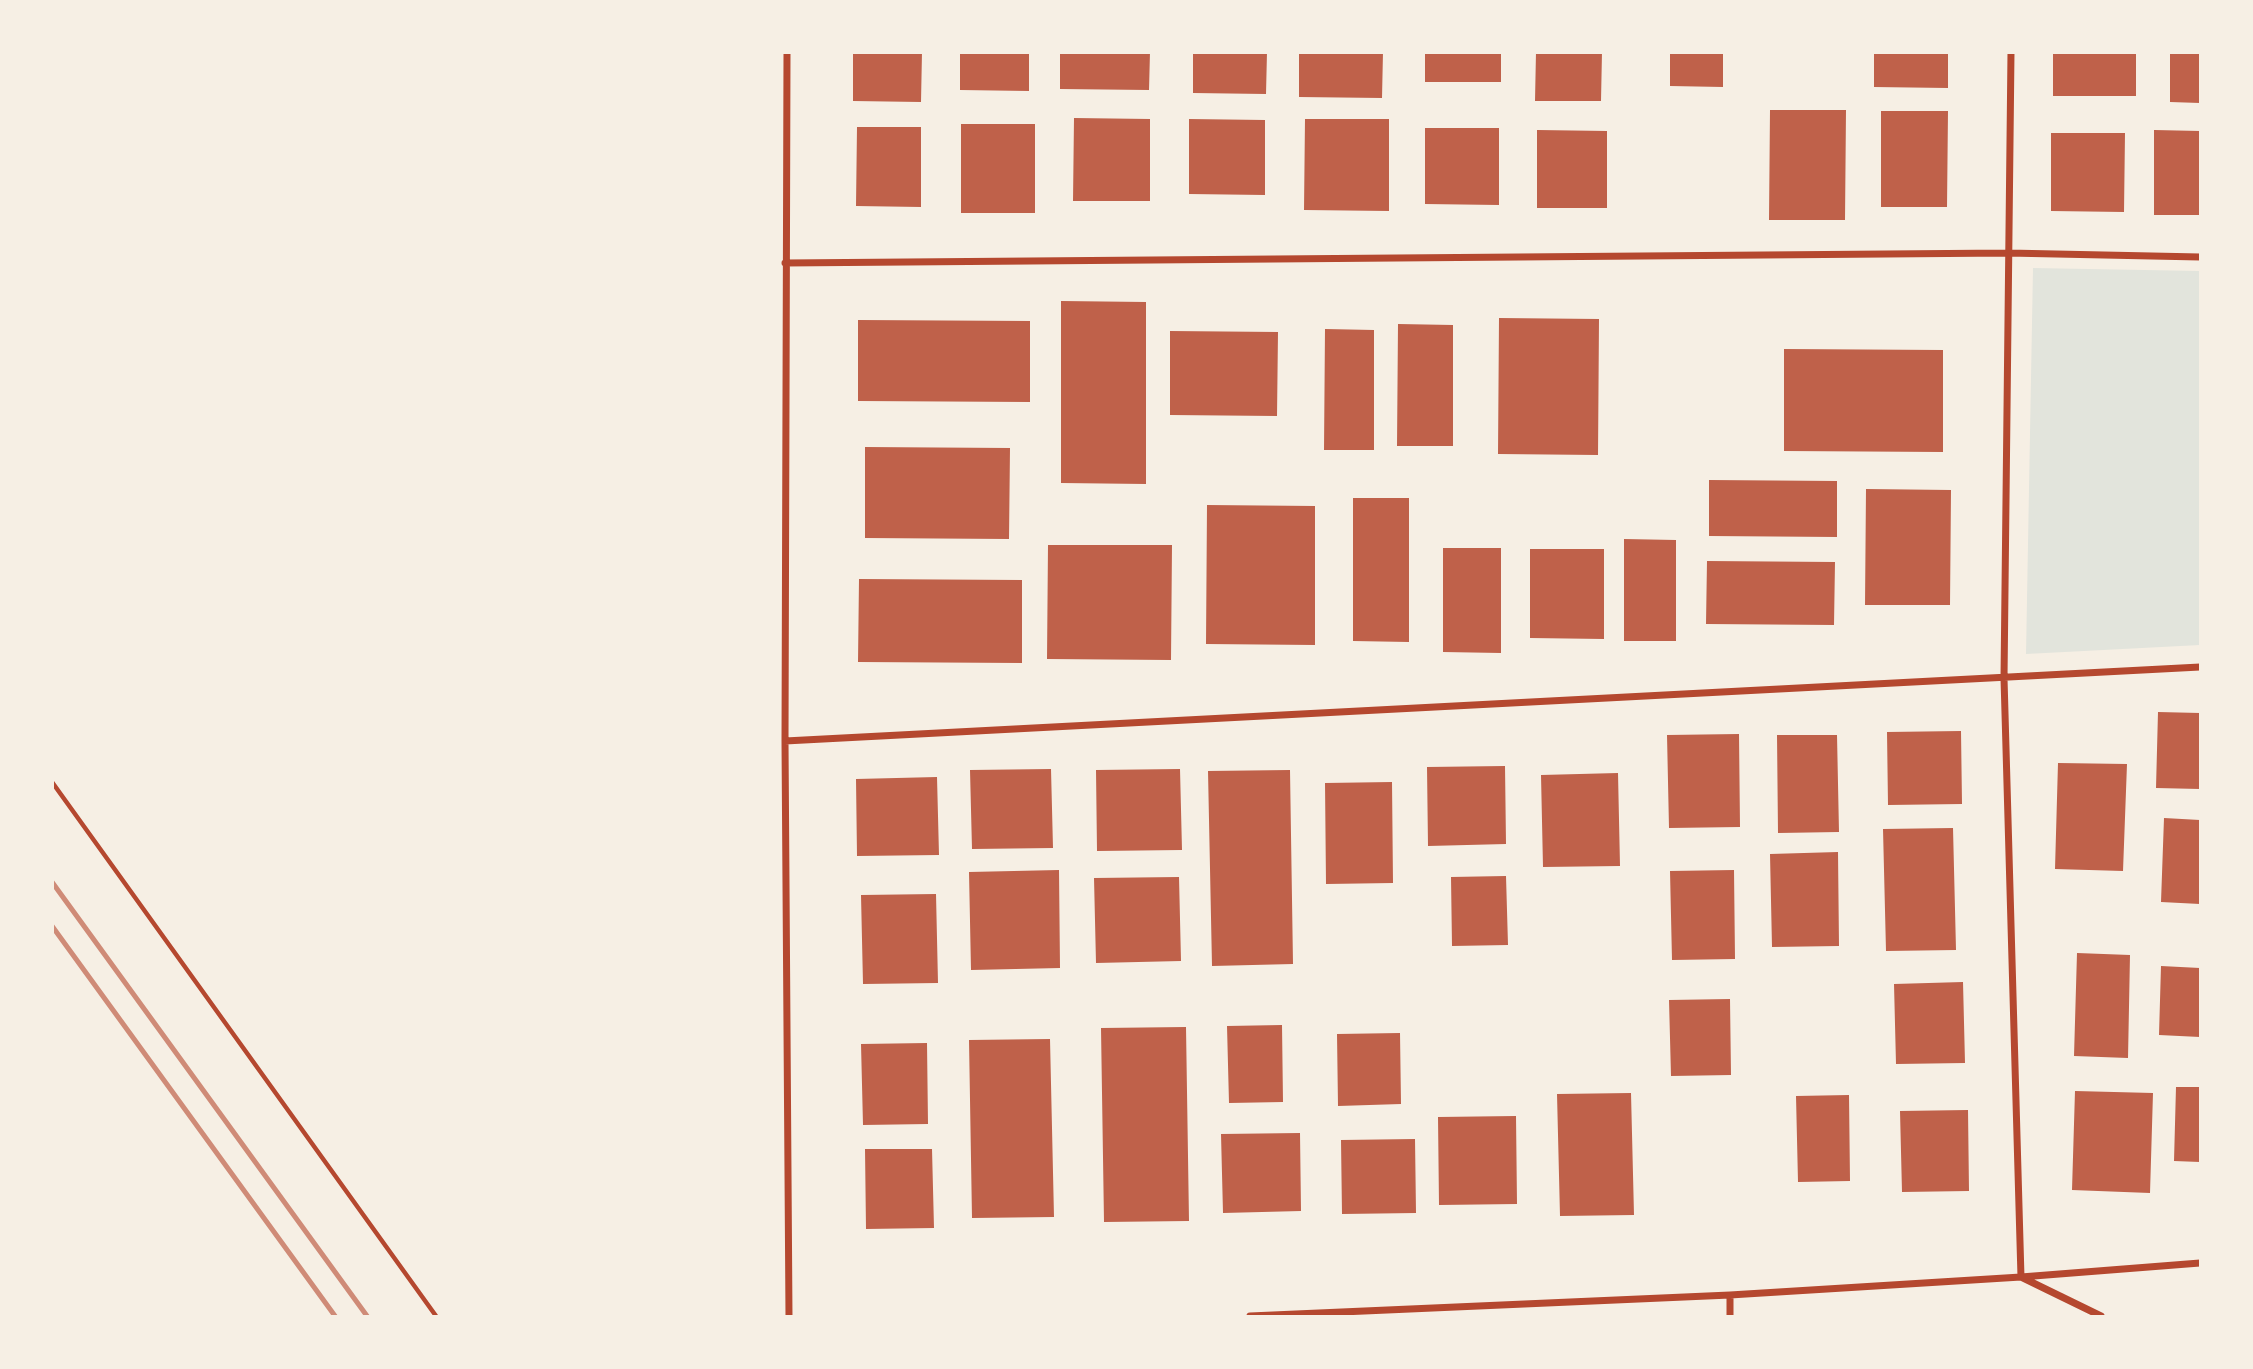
<!DOCTYPE html>
<html>
<head>
<meta charset="utf-8">
<style>
	body { margin:0 }
	#map { position:relative; width:2253px; height:1369px; overflow:hidden; background:#f6efe4; font-family:Barlow,sans-serif }
	canvas { display:block }
	.frame { position:absolute; inset:0; border:54px solid #f6efe4; pointer-events:none }
</style>
</head>
<body>
<div id="map">
<canvas width="2253" height="1369"></canvas>
<div class="frame"></div>
</div>
<script>
const ctx = document.querySelector('canvas').getContext('2d');
ctx.lineJoin = 'round';
function fillPath(path, color) {
  ctx.fillStyle = color;
  ctx.fill(path, 'evenodd');
}
function stroke(path, color, width, dash) {
  ctx.strokeStyle = color;
  ctx.lineWidth = width;
  ctx.lineCap = dash ? 'butt' : 'round';
  ctx.setLineDash(dash || []);
  ctx.stroke(path);
}
fillPath(new Path2D(`
	M2033,268l167,3v374l-174,9z`), '#e2e4dc');
fillPath(new Path2D(`
	M853,52h69l-1,50 -68,-1z
	M960,52h69v39l-69,-1z
	M1060,52h90l-1,38 -89,-1z
	M1193,52h74l-1,42 -73,-1z
	M1299,52h84l-1,46 -83,-1z
	M1425,52h76v30h-76z
	M1536,52h66l-1,49h-66z
	M1670,52h53v35l-53,-1z
	M1874,52h74v36l-74,-1z
	M2053,52h83v44h-83z
	M2170,52h30v51l-30,-1z
	M1770,110h76l-1,110h-76z
	M1881,111h67l-1,96h-66z
	M1074,118l76,1v82h-77z
	M1189,119l76,1v75l-76,-1z
	M1305,119h84v92l-85,-1z
	M961,124h74v89h-74z
	M857,127h64v80l-65,-1z
	M1425,128h74v77l-74,-1z
	M1537,130l70,1v77h-70z
	M2154,130l46,1v84h-46z
	M2051,133h74l-1,79 -73,-1z
	M1061,301l85,1v182l-85,-1z
	M1499,318l100,1 -1,136 -100,-1z
	M858,320l172,1v81l-172,-1z
	M1398,324l55,1v121h-56z
	M1325,329l49,1v120h-50z
	M1170,331l108,1 -1,84 -107,-1z
	M1784,349l159,1v102l-159,-1z
	M865,447l145,1 -1,91 -144,-1z
	M1709,480l128,1v56l-128,-1z
	M1866,489l85,1 -1,115h-85z
	M1353,498h56v144l-56,-1z
	M1207,505l108,1v139l-109,-1z
	M1624,539l52,1v101h-52z
	M1048,545h124l-1,115 -124,-1z
	M1443,548h58v105l-58,-1z
	M1530,549h74v90l-74,-1z
	M1707,561l128,1 -1,63 -128,-1z
	M859,579l163,1v83l-164,-1z
	M2158,712l42,1v76l-44,-1z
	M1961,731l1,73 -74,1 -1,-73z
	M1739,734l1,93 -71,1 -2,-93z
	M1777,735h60l2,97 -61,1z
	M2058,763l69,1 -4,107 -68,-2z
	M1505,766l1,78 -78,2 -1,-79z
	M1051,769l2,79 -81,1 -2,-79z
	M1180,769l2,81 -85,1 -1,-81z
	M1290,770l3,194 -81,2 -4,-195z
	M1618,773l2,93 -77,1 -2,-92z
	M937,777l2,78 -82,1 -1,-77z
	M1392,782l1,101 -67,1 -1,-101z
	M2164,818l36,2v84l-39,-2z
	M1953,828l3,122 -70,1 -3,-122z
	M1838,852l1,94 -67,1 -2,-93z
	M1059,870l1,98 -89,2 -2,-98z
	M1734,870l1,89 -63,1 -2,-89z
	M1506,876l2,69 -56,1 -1,-69z
	M1179,877l2,84 -85,2 -2,-85z
	M936,894l2,89 -75,1 -2,-89z
	M2077,953l53,2 -2,103 -54,-2z
	M2161,966l39,2v69l-41,-2z
	M1963,982l2,81 -69,1 -2,-80z
	M1730,999l1,76 -60,1 -2,-76z
	M1282,1025l1,77 -54,1 -2,-77z
	M1186,1027l3,194 -85,1 -3,-194z
	M1400,1033l1,71 -63,2 -1,-72z
	M1050,1039l4,178 -82,1 -3,-178z
	M927,1043l1,81 -65,1 -2,-81z
	M2176,1087h24v75l-26,-1z
	M2075,1091l78,2 -3,100 -78,-3z
	M1631,1093l3,122 -74,1 -3,-122z
	M1849,1095l1,86 -52,1 -2,-86z
	M1968,1110l1,81 -67,1 -2,-81z
	M1516,1116l1,88 -78,1 -1,-88z
	M1300,1133l1,78 -78,2 -2,-79z
	M1415,1139l1,74 -74,1 -1,-74z
	M865,1149h67l2,79 -68,1z`), '#bf614a');
stroke(new Path2D(`
	M52,782l384,534`), '#b5482f', 4.5);
stroke(new Path2D(`
	M787,52l-2,689 4,575
	M2011,52l-7,626 17,599 179,-14
	M785,263l1223,-10 192,4
	M785,741l1415,-74
	M1730,1295v21
	M1250,1316l480,-21 291,-18 80,39`), '#b5482f', 7);
stroke(new Path2D(`
	M52,882l315,434
	M52,926l283,390`), '#cf8b77', 5);
</script>
</body>
</html>
